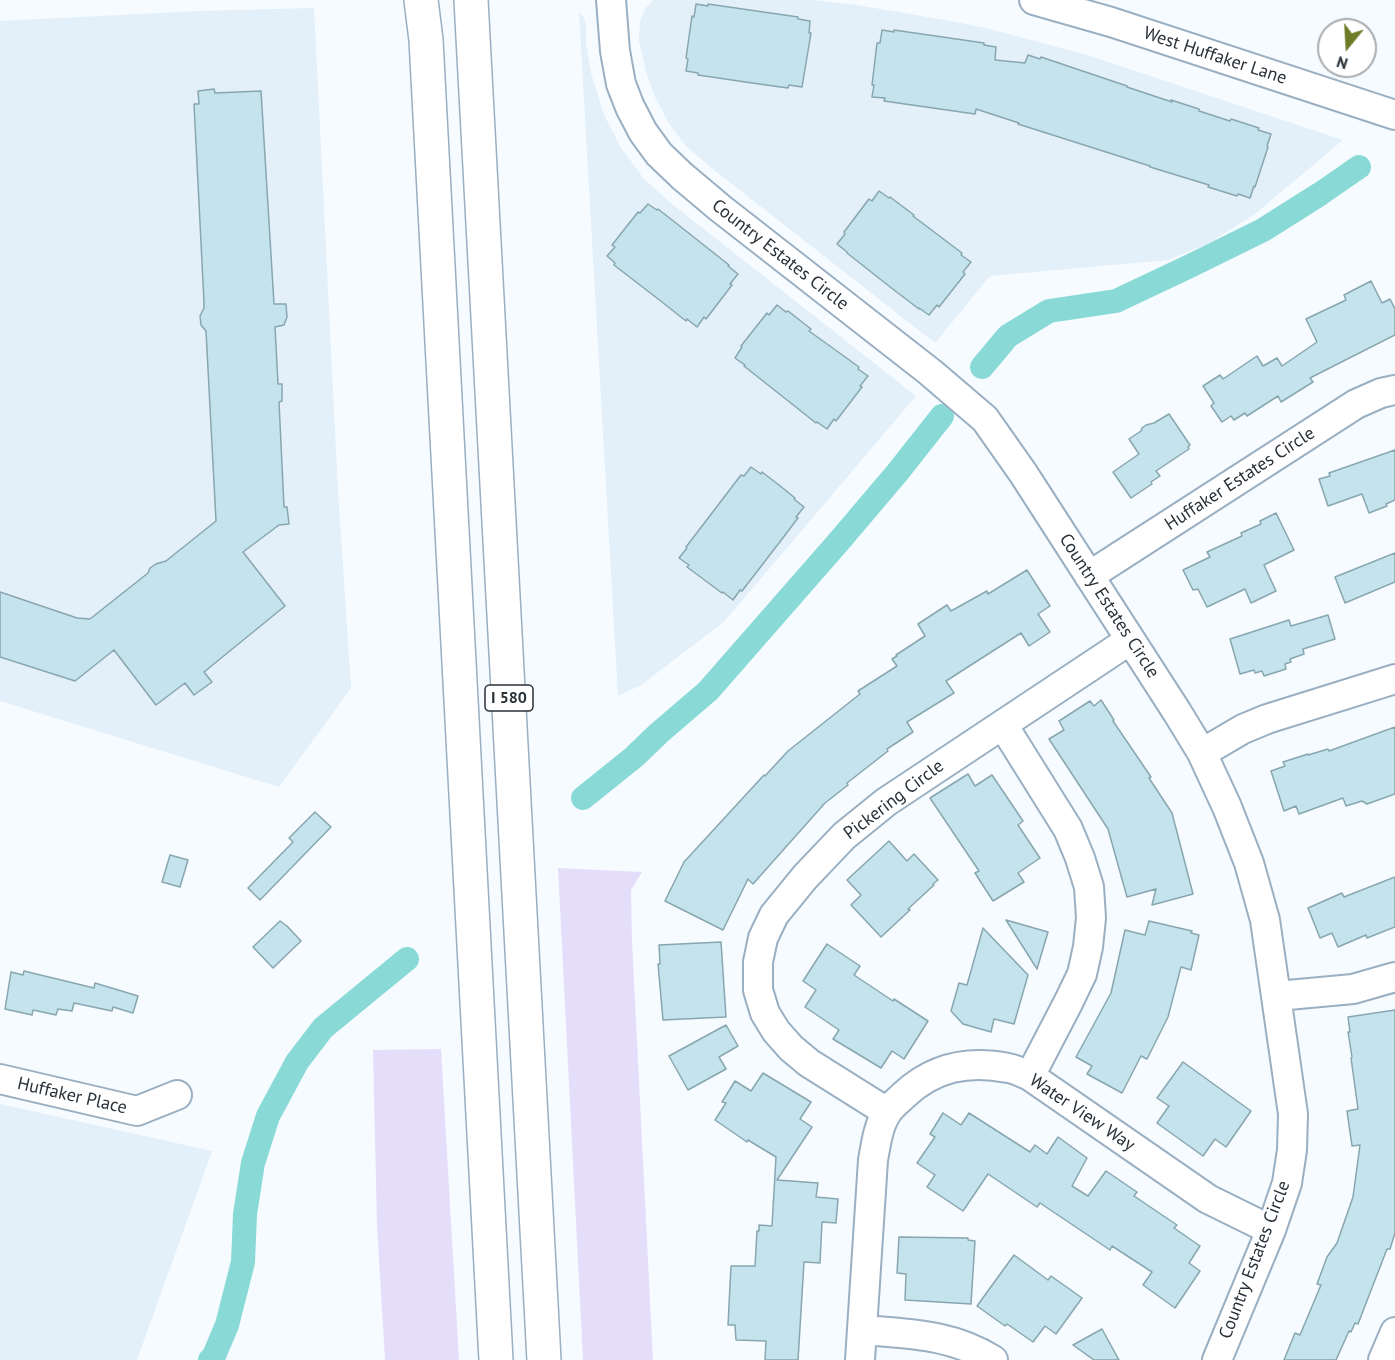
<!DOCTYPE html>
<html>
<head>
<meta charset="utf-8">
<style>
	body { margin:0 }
	#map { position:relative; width:1395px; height:1360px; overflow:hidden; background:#f6fbff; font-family:"PT Sans",sans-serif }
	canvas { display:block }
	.north { position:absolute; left:1317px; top:18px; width:60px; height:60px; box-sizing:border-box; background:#fff; border:2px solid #a9acaf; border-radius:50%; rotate:198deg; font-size:16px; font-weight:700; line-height:24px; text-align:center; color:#283038 }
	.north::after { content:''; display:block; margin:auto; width:21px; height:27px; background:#6f7b27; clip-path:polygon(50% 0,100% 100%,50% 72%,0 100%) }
</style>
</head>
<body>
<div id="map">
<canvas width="1395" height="1360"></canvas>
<div class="north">N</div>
</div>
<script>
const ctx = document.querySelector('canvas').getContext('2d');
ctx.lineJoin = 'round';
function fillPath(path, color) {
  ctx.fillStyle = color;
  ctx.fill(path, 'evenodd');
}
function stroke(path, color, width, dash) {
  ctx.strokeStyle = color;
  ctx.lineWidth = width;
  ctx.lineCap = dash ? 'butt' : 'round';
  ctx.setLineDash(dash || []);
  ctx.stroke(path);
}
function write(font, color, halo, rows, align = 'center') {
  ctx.font = font + ' "PT Sans",sans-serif';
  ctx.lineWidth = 4.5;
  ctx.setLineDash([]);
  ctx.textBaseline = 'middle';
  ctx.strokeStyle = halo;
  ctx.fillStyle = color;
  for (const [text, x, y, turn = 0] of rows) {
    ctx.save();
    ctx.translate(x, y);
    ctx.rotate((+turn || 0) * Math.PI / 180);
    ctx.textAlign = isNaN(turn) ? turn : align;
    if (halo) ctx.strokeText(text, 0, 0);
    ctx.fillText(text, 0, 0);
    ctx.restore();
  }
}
fillPath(new Path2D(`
	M653,0h160l44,5 88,15 41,8 101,27 256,85 -88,74 -46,29 -41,17 -178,16 -55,67 -226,-177 -24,-21 -17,-23 -13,-25 -9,-25 -7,-31 1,-20 5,-12z
	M314,8l24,483 13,197 -72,99 -279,-86v-680l201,-10z
	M579,12l4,4 3,8v20l5,29 13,42 16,31 24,33 28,25 244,192 -192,226 -83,63 -23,11z
	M0,1104l212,47 -75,209h-137z`), '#e3eff9');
fillPath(new Path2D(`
	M558,868l84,4 -11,18 1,51 21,419h-70z
	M441,1049l18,311h-74l-8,-134 -4,-176z`), '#e5defa');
stroke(new Path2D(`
	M982,367l26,-31 41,-25 67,-10 72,-34 75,-37 57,-36 39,-27
	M583,798l51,-41 25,-24 49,-42 133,-152 56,-66 45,-57
	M210,1360l3,-2 14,-33 16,-63 2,-48 8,-51 15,-47 29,-54 26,-34 84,-69`), '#89dad7', 24);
const building = new Path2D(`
	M696,4l12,2v-2l90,13v2l12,2 -1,12h2l-9,54 -13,-2 -1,3 -29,-4 -61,-9v-2l-12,-2 2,-12 -2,-1 6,-42 2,1z
	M882,30l12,2v-2l90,13v2l12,2 -1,13 30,3 3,-8 12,4 1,-2 86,29v1l45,15 -1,-2 28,9v2l31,10 1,-2 28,9 -1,2 13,4 -4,12 1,1 -13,40 -1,-1 -4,12 -12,-4 -1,2 -29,-9 1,-2 -59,-18v-1l-132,-42 1,-1 -43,-14 -1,5 -91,-13 1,-3 -13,-1 2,-12h-2l5,-42h3z
	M214,89l1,4 46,-2 13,213h12l1,13 -3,8 -9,2 3,57h4v17l-3,1 5,105h3l2,17 -10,1 -36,27 42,54 -81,66 8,10 -18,13 -9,-12 -29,22 -42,-55 -39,31 -75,-24v-65l77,26 13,1 58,-46 2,-5 6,-4 10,-3 50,-40 -10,-190 -5,-6 -1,-9 4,-8v-6l-10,-198h5l-1,-13z
	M879,191l10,7 1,-1 24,18 -1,1 49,37 -1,2 10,7 -8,10 2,2 -26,33 -2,-2 -8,10 -10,-7v1l-25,-19 -47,-37v-1l-10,-8 8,-10 -1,-2 25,-33 3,2z
	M648,204l9,6 1,-1 23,18 48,38 -1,1 10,8 -8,10 2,1 -26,34 -2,-2 -7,10 -10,-8 -1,2 -24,-19 -48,-37 1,-2 -8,-7 8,-9 -3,-2 26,-33 2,1z
	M1371,281l11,22 8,-4 5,10v26l-85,43 3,4 -32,20 -3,-6 -31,20 -2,-3 -11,7 -3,-4 -9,6 -11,-16 3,-3 -11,-17 17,-11 3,4 34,-23 6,10 14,-8 5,8 35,-24 -11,-23 40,-19 -2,-5z
	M777,305l9,7 2,-1 23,18 -2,2 50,36 -1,2 10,7 -8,10 2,1 -26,34 -2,-2 -7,10 -10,-7 -1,1 -72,-57 1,-1 -10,-7 7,-11 -1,-1 26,-33 2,2z
	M1169,414l21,31 -2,2 1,2 -33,22 4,5 -9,6 1,2 -21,14 -18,-26 26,-18 -10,-15 12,-8 1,-3 4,-3 8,-2z
	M1395,450v50l-9,4 1,2 -18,7 -7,-19 -34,12 -9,-27 11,-3 -1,-3z
	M751,467l10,7 1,-2 17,13 16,13 -1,1 10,8 -8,10 2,1 -19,25 -37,48 -2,-1 -7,10 -10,-8 -1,1 -35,-26 2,-2 -10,-7 8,-10 -1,-1 55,-72 3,1z
	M1276,513l18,37 -30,15 12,26 -25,12 -6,-14 -38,18 -9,-18 -5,1 -10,-20 27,-13 -3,-5 35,-16 -1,-3 20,-9 -1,-3z
	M1395,553v29l-50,21 -10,-26z
	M1027,570l23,36 -12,8 12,18 -21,14 -8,-13 -75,48 8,12 -47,29 6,10 -26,17 1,2 -41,32 1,2 -23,18 -72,81 -5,-5 -25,51 -58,-29 19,-39 80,-87 1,1 23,-25 72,-57 -2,-3 39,-25 -5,-7 5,-3 -1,-1 29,-19 -7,-12 29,-19 4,6 36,-20 1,3z
	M1328,615l7,24 -32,10 1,5 -14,5 1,3 -6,2 1,5 -22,7 -2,-5 -7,2 -1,-3 -14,4 -10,-35 59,-19 2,6z
	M1101,700l13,20 -1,1 38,56 -2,1 23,35 21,81 -41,11 4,-16 -29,8 -19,-68 -59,-90 15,-9 -5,-9 31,-20 4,5z
	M1395,727v67l-28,10 -5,-3 -16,5 -3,-8 -44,16 -3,-8 -12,5 -13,-40 14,-5 -2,-4 25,-8v1l20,-6 1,2z
	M968,774l7,12 17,-11 31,46 -5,4 22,33 -22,15 6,9 -31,19 -18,-28 4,-2 -49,-73z
	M315,812l16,15 -71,73 -12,-12 45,-46 -4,-4z
	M889,841l18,20 7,-7 24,26 -5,4 1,1 -26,24 2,1 -29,27 -30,-32 10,-10 -14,-15z
	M170,855l18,5 -8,27 -18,-5z
	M1395,877v50l-28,11 -1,-3 -28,12 -6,-14 -12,5 -12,-30 34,-15 2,4z
	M1006,920l42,12 -11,37z
	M280,921l7,5 14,15 -28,27 -20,-21z
	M1149,921l43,10 -1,2 8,2 -8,35 -10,-3 -13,50 -21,42 -6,-3 -19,37 -35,-19 5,-8 -16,-9 35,-64 14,-63 20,5z
	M983,928l45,47 -14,49 -20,-5 -3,13 -28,-8 -12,-13 8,-28 8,2z
	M721,942l5,75 -63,3 -5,-56h2l-1,-19z
	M827,944l33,22 -6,9 39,26 1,-2 34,22 -24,38 -12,-8 -11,17 -48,-29 6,-9 -34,-23 11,-17 -13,-9z
	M24,971l70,17 1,-5 43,13 -5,17 -20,-6 -1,4 -38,-8 -2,8 -14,-2 -2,6 -23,-5 -1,5 -27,-6 6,-37 12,3z
	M1395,1010v223l-5,16h-3l-29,75 -3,-1 -4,9 -2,-1 -13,29h-52l11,-27 5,2 21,-50 -4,-1 10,-27 10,-14 16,-46 7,-52 -8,1 -5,-35 11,-2 -7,-51 1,-1 -4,-25h2l-2,-15z
	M726,1025l12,21 -19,11 7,12 -38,21 -19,-34z
	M1183,1062l68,49 -25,36 -11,-8 -12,17 -46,-33 12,-17 -12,-8z
	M763,1073l48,29 -11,17 12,8 -35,53 41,3 -2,14 22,2 -2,24 -14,-1 -2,41 -16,-1 -6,98h-33l1,-19 -30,-1 -1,-15h-7l3,-59h24l2,-35h2v-6l13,1 4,-69 -28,-17 -1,2 -32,-22 11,-17 -4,-1 13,-21 16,10z
	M943,1113l18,12 8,-12 61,39 5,-7 12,9 11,-17 29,21 -15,28 16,10 18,-25 31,21 -3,4 43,29 -3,3 26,18 -11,17 11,8 -25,37 -32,-23 9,-13 -40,-26 -2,4 -70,-47 -3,4 -49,-33 -25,37 -36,-24 8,-12 -18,-12 18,-26 -5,-3z
	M899,1237l69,1v2l7,1 -4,63 -66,-4 1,-26 -9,-1z
	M1014,1255l34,25 3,-4 31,22 -26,36 -11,-8 -12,16 -26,-18 -2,2 -28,-20z
	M1102,1329l17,31h-25l-21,-15z`);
fillPath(building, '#c4e3ed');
stroke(building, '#88a6af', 1.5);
const minor = new Path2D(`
	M611,0l4,51 6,33 9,23 13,25 16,22 23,22 38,32 210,164 55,47 38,54 154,239 25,41 25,54 22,56 16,57 28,194 -1,36 -5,33 -16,47 -54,130
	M1034,0l77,22 284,93
	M1089,576l267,-172 25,-11 14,-3
	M1003,725l65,104 12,29 9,29 2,31 -3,29 -6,27 -14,29 -38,73
	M1202,753l41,-24 24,-10 128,-40
	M1277,996l76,-7 42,-12
	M0,1079l137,32 40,-16
	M887,1112l-78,-49 -18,-15 -15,-17 -11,-18 -7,-23v-28l5,-24 11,-23 31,-38 39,-41 42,-34 244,-162
	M862,1330c48,4 89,4 131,30
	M860,1360l13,-200c3,-16 5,-35 15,-49 4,-6 11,-11 16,-16 30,-28 64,-35 104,-27 7,1 15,5 22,8l178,123 63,31
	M1383,1360l12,-28`);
const highway = new Path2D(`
	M421,0l5,40 70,1320
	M471,0l73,1360`);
stroke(minor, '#9aafc1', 32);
stroke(highway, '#9aafc1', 36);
stroke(minor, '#fff', 28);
stroke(highway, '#fff', 33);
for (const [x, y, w] of [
	[509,698,48]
]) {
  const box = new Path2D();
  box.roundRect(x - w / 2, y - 13, w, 26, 4.5);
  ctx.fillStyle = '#fff';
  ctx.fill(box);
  stroke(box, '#283038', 1.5);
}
write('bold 16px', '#283038', null, [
	["I 580",509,698]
]);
write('18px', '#283038', '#fff', [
	["West Huffaker Lane",1215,56,18],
	["Country Estates Circle",780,255,38],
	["Huffaker Estates Circle",1240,479,-33],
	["Country Estates Circle",1109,606,57],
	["Pickering Circle",894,800,-37],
	["Huffaker Place",72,1096,13],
	["Water View Way",1082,1113,34],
	["Country Estates Circle",1255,1260,-69]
]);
</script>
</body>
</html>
